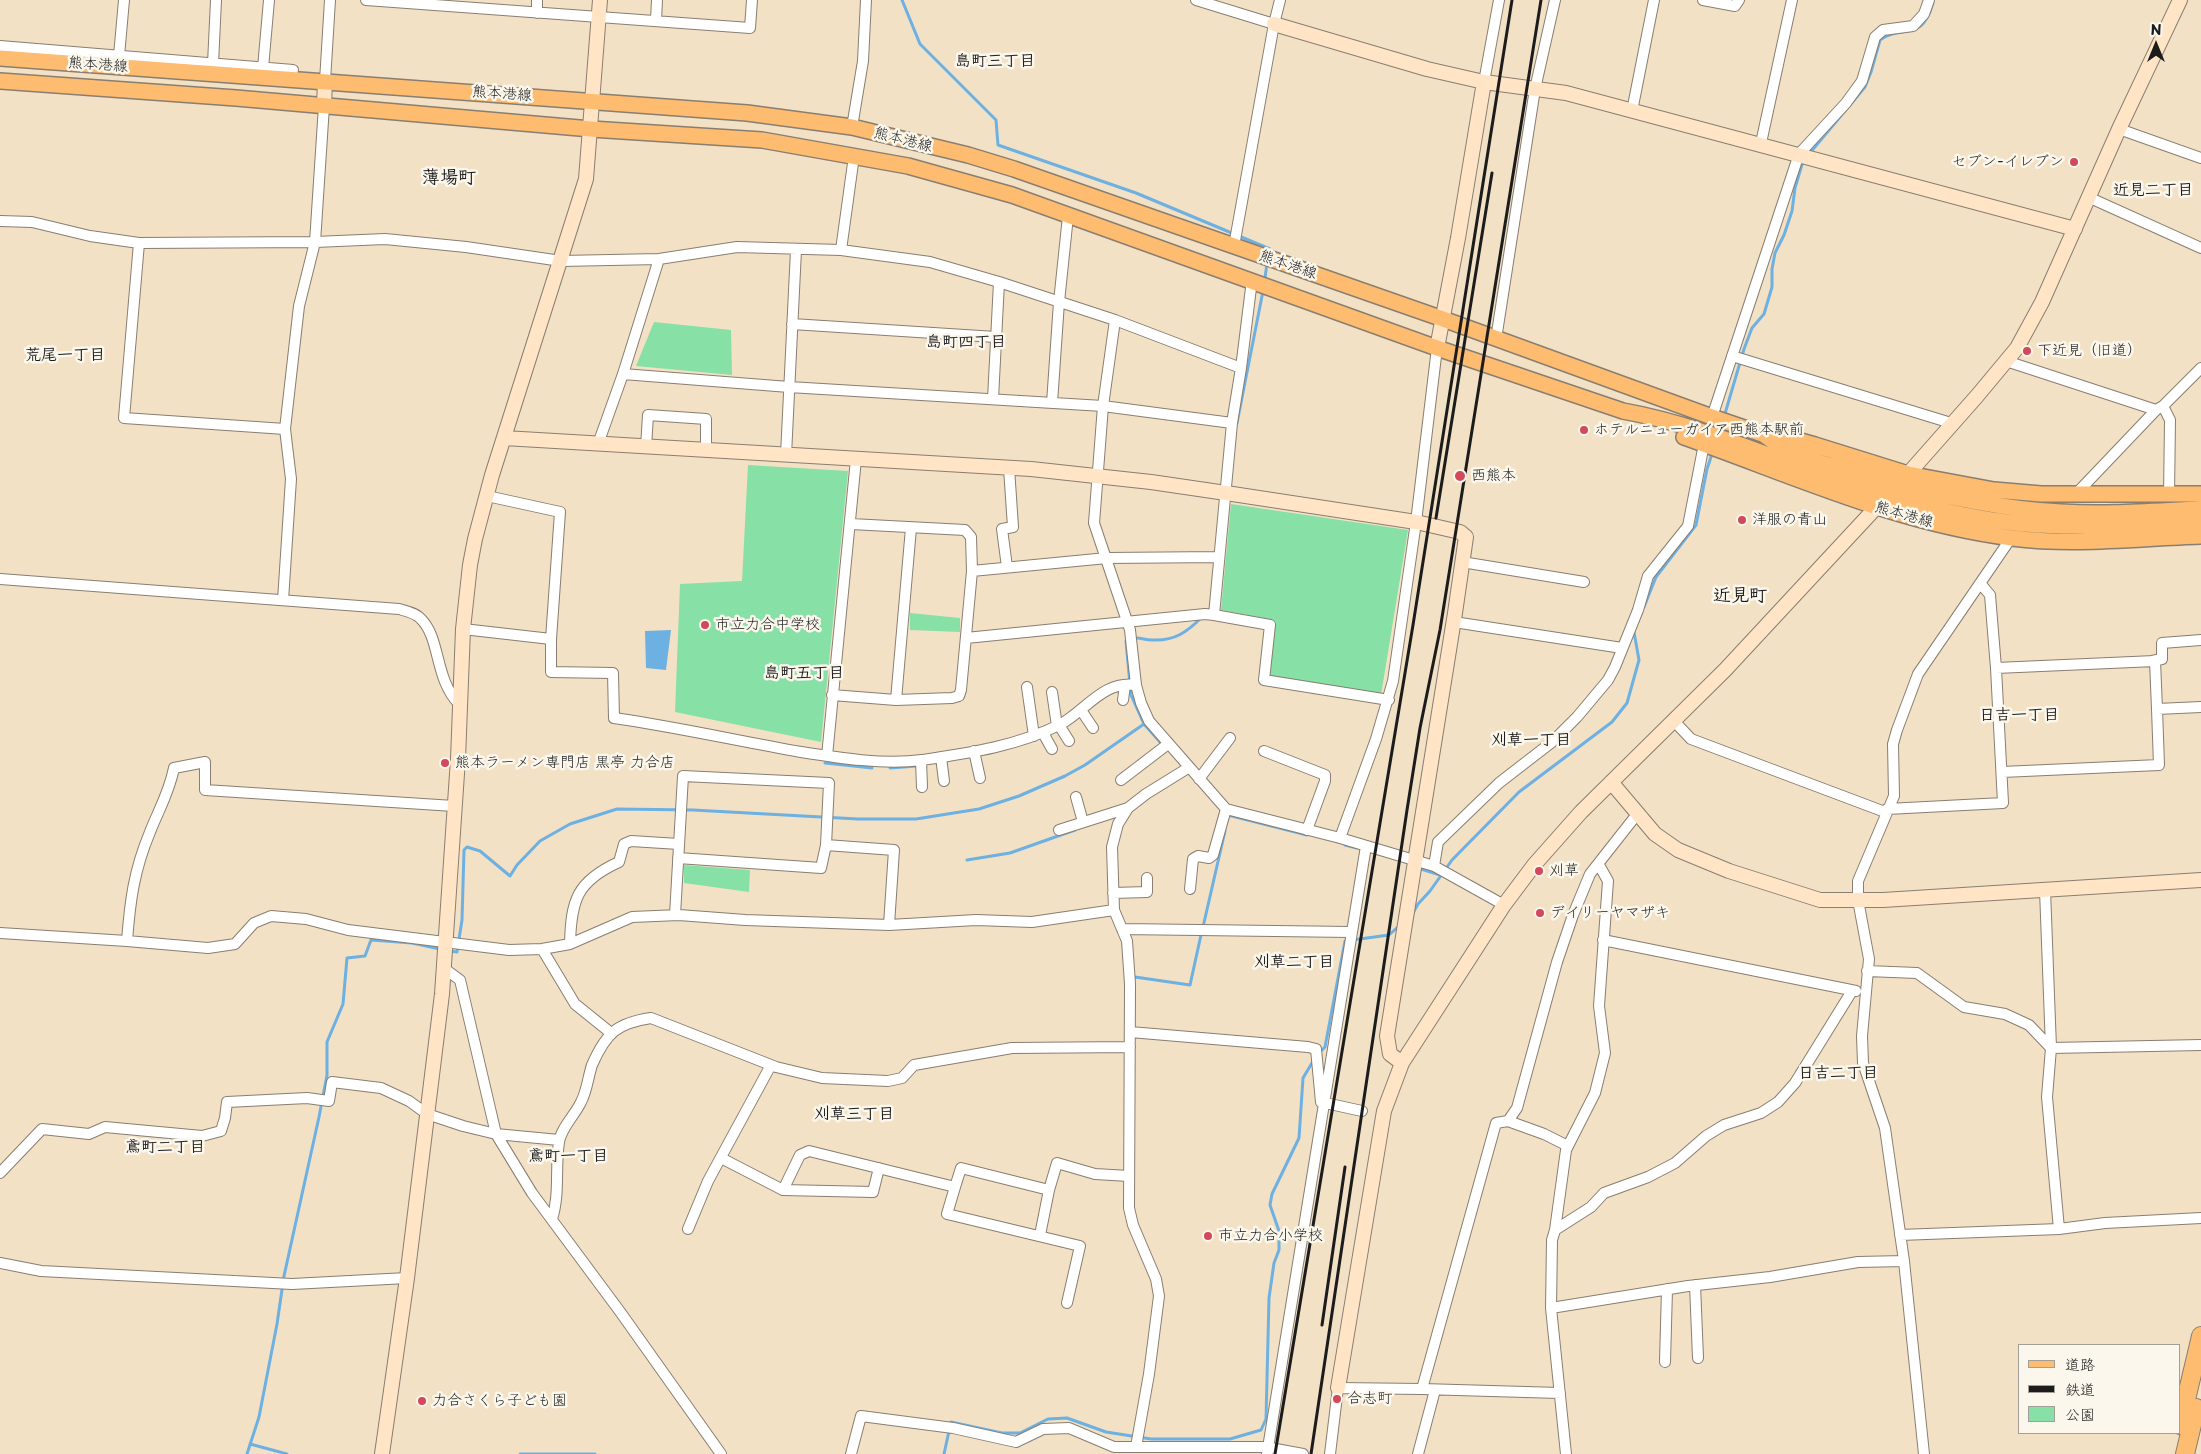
<!DOCTYPE html>
<html>
<head>
<meta charset="utf-8">
<style>
	body { margin:0 }
	#map { position:relative; width:2201px; height:1454px; overflow:hidden; background:#f3e1c6; font-family:"Playpen Sans","Klee One",sans-serif }
	canvas { display:block }
	.legend { position:absolute; left:2018px; top:1344px; width:162px; height:90px; box-sizing:border-box; background:#fbf7ec; border:1px solid #a29f99; margin:0; padding:6px 9px; list-style:none; font-size:15px; color:#1c1c1c }
	.legend li { display:flex; align-items:center; gap:10px; height:25px }
	.legend b { width:25px; border:1px solid #a29f99 }
	.north { position:absolute; left:2131px; top:20px; width:50px; height:50px; -webkit-text-stroke:4px #fbf7ec; paint-order:stroke; rotate:0deg; font-size:14px; font-weight:700; line-height:20px; text-align:center; color:#1c1c1c }
	.north::after { content:''; display:block; margin:auto; width:18px; height:22px; background:#1c1c1c; clip-path:polygon(50% 0,100% 100%,50% 72%,0 100%) }
</style>
</head>
<body>
<div id="map">
<canvas width="2201" height="1454"></canvas>
<ul class="legend">
<li><b style="height:6px;background:#febc70"></b>道路</li>
<li><b style="height:6px;background:#1c1c1c"></b>鉄道</li>
<li><b style="height:14px;background:#87e0a5"></b>公園</li>
</ul>
<div class="north">N</div>
</div>
<script>
const ctx = document.querySelector('canvas').getContext('2d');
ctx.lineJoin = 'round';
function fillPath(path, color) {
  ctx.fillStyle = color;
  ctx.fill(path, 'evenodd');
}
function stroke(path, color, width, dash) {
  ctx.strokeStyle = color;
  ctx.lineWidth = width;
  ctx.lineCap = dash ? 'butt' : 'round';
  ctx.setLineDash(dash || []);
  ctx.stroke(path);
}
function write(font, color, halo, rows, align = 'center') {
  ctx.font = font + ' "Playpen Sans","Klee One",sans-serif';
  ctx.lineWidth = 5;
  ctx.setLineDash([]);
  ctx.textBaseline = 'middle';
  ctx.strokeStyle = halo;
  ctx.fillStyle = color;
  for (const [text, x, y, turn = 0] of rows) {
    ctx.save();
    ctx.translate(x, y);
    ctx.rotate((+turn || 0) * Math.PI / 180);
    ctx.textAlign = isNaN(turn) ? turn : align;
    if (halo) ctx.strokeText(text, 0, 0);
    ctx.fillText(text, 0, 0);
    ctx.restore();
  }
}
fillPath(new Path2D(`
	M654,322l77,8 1,45 -96,-9z
	M748,465l100,6 -27,271 -146,-30 5,-128 62,-3z
	M1231,504l177,26 -27,165 -114,-17 7,-58 -53,-10z
	M910,613l50,5v14l-50,-2z
	M684,865l66,5 -1,22 -65,-9z`), '#87e0a5');
fillPath(new Path2D(`
	M671,630l-5,40 -20,-2 -1,-37z`), '#6db0e2');
stroke(new Path2D(`
	M902,0l18,44 76,76 2,25 138,48 134,56 -1,6
	M1809,154l56,-67 6,-15 9,-32c24,-17 41,4 53,-37
	M1265,278l2,-15
	M1724,417l20,-68 8,-21 12,-14 8,-27v-18l3,-16 9,-18 8,-24 3,-23 8,-27
	M1237,423l26,-132
	M1644,607l12,-30 40,-52 11,-56 6,-18
	M1144,724l16,18
	M825,763l47,5
	M890,768l27,-2
	M1228,815l79,20
	M1345,845l12,3
	M967,860l43,-7 65,-23
	M1421,869l19,6
	M1413,913l5,-9 12,-13 22,-31 67,-68 93,-70 15,-19 12,-43 -5,-28
	M1203,927l22,-96
	M449,951l8,1 5,-32 2,-70 3,-3 13,4 30,25 7,-11 23,-24 30,-17 47,-15 76,1 165,9h58l63,-10 40,-13 46,-20 20,-11 59,-41 -13,-29 -5,-54c15,-6 13,-1 27,-1 22,1 34,-8 49,-23
	M1135,977l55,8 11,-50
	M1319,1053l6,-6 20,-106 44,-6 11,-10
	M250,1444l37,10
	M247,1454l12,-37 18,-93 7,-48 35,-159 8,-42v-33l16,-38 4,-46 18,-2 6,-16 41,3 28,6
	M520,1454h75
	M944,1454l7,-32 51,11h18l28,-14 19,-1 39,14 45,7h79l31,-9 5,-11 3,-121 5,-35 5,-13v-19l-9,-26 2,-11 27,-56 4,-60 12,-20`), '#6db0e2', 3);
const street = new Path2D(`
	M366,0l384,28 2,-28
	M1196,0l78,24
	M1703,0l32,6 4,-6
	M537,13v-13
	M656,21l1,-21
	M0,46l293,24
	M119,56l5,-56
	M213,64l3,-64
	M263,68l6,-68
	M325,81l5,-81
	M1484,82l15,-82
	M1632,111l22,-111
	M852,127l11,-66 3,-61
	M2119,129l82,29
	M1761,143l31,-143
	M2088,197l113,51
	M0,221l32,1 58,14 49,7 176,-1 70,-3 81,8 95,14 98,-2 78,-12 104,3 89,12 69,20 116,38 126,48
	M139,243l-15,175 161,11
	M1234,246l40,-222 6,-24
	M841,250l13,-94
	M1115,320l-12,86 -9,117 36,107 6,55 5,18 8,18 77,88 114,29 94,28 70,39
	M792,324l204,13
	M1496,339l39,-250 20,-89
	M1732,356l219,67
	M2006,361l150,49
	M623,374l166,13 314,19 129,17
	M993,399l6,-117
	M1052,403l7,-101 9,-86
	M2163,406l7,14 -1,76
	M1712,417l87,-263 47,-51 16,-22 13,-44 8,-7 30,-4 11,-12 5,-14
	M598,444l25,-70 36,-115
	M646,447l2,-32 58,4v31
	M786,455l10,-205
	M2075,495l81,-85 7,-4 38,-38
	M487,496l73,16 -9,127v33l62,1 1,45c63,9 124,23 187,34 38,6 83,13 121,8 47,-7 96,-14 139,-36 25,-14 43,-44 75,-39
	M1462,562l122,20
	M1007,567l-5,-38 11,-2 -4,-59
	M972,571l135,-13 112,-1
	M0,579l399,30c7,2 17,4 22,10 20,20 13,59 38,85
	M1980,583l10,12 6,73 159,-7 2,48 44,-2
	M283,600l8,-121 -6,-50 14,-123 16,-64 9,-136
	M1214,615l18,-192 9,-55 11,-88
	M1454,622l168,26
	M463,629l88,10
	M966,638l239,-24 9,1 56,10 -6,55 125,20
	M2152,661l10,-2v-16l39,-3
	M1027,687l7,49
	M1052,692l5,34
	M832,695l64,5 56,-2 7,-2 2,-6 11,-119 -1,-34 -6,-7 -114,-6
	M896,700l15,-172
	M1123,700l2,-15
	M1081,710l12,18
	M1673,720l18,19 194,73
	M1059,725l10,16
	M1043,733l9,16
	M974,751l6,27
	M1264,751l61,24v6l-18,49
	M827,756l29,-297
	M941,757l3,24
	M921,760l1,27
	M2002,772l157,-7 -2,-56
	M1199,779l31,-41
	M1121,780l47,-36
	M1076,797l7,25
	M1887,809l116,-6 -7,-135
	M1059,830l69,-22
	M1340,838l36,-99 17,-58 23,-159 21,-174
	M826,845l68,5 -5,75
	M1434,866l4,-24 61,-59 53,-41 25,-25 31,-37 7,-13 23,-57 10,-34 40,-50 16,-82
	M1190,889l3,-30 5,-3 11,2 4,-3 13,-46
	M2045,890l6,158 -4,49 12,132
	M1113,893l34,-1v-14
	M675,915l8,-139 146,7 -3,62 -5,23 -143,-10
	M1122,929l229,3
	M0,933l127,8 81,7 27,-4 19,-21 17,-7 35,3 42,11 161,20 33,-1 28,-5 62,-27 47,-2 66,5 144,5 87,-5 56,2 82,-12
	M1603,940l253,51
	M127,941c3,-40 7,-71 23,-109 9,-23 19,-39 24,-64l31,-6v28l249,16
	M570,944c1,-44 7,-63 49,-82l5,-18 7,-3 48,3
	M542,949l33,55 36,29
	M445,969l15,11 36,154 36,59 89,120 100,141
	M1867,971l50,2 47,34 41,7 24,11 22,23 150,-3
	M1130,1032l178,15 8,2 5,53 41,9
	M1508,1121l36,13 24,12
	M721,1158l62,32 90,2 6,-24
	M0,1173l42,-44 47,5 16,-7 97,9 19,-5 4,-13 2,-16 80,-4 22,3 3,-19 49,6 28,13 18,13 36,12 33,8 63,6
	M955,1187l-8,27 133,32 -13,57
	M783,1190l17,-35 9,-4 146,36 6,-19 88,22
	M552,1219c8,-25 3,-51 7,-77 2,-14 16,-27 22,-40 6,-11 7,-25 11,-37 14,-32 25,-42 59,-47l125,49 46,11 66,3 14,-3 12,-13 98,-17 118,-1
	M688,1229l20,-48 63,-116
	M1555,1230l36,-23 13,-14 44,-16 27,-14 31,-27 18,-11 37,-12 17,-11 17,-19 57,-92
	M1040,1235l9,-45 8,-27 38,11 34,2
	M1900,1235l159,-6 46,-6 96,-5
	M0,1263l41,8 251,13 115,-6
	M1695,1285l3,73
	M1551,1308l137,-22 82,-9 88,-15 46,-1
	M1665,1362l2,-73
	M1560,1393l-138,-4 74,-266 12,-2 9,-13 40,-146 16,-47 17,-41 48,-61
	M1136,1447l13,-73 10,-78 -3,-17 -23,-54 -4,-17 1,-224 -3,-43 -13,-31 -2,-63 6,-23 10,-16 18,-14 42,-26
	M851,1454l10,-38 92,12 63,14 27,-13 26,-1 45,19h151l38,7
	M1267,1454l99,-608
	M1330,1454l8,-66 84,1
	M1418,1454l17,-64
	M1566,1454l-15,-146 1,-68 3,-10 11,-80 29,-57 10,-40 -6,-47 9,-125 -9,-16
	M1924,1454l-20,-193 -19,-133 -22,-65 -1,-27 7,-77 -11,-59v-19l36,-85 -1,-52 4,-14 21,-56 93,-136`);
const secondary = new Path2D(`
	M1274,24l153,45 57,13 82,11 509,136
	M324,106l1,-25
	M1437,348l21,-110 26,-156
	M504,438l527,31 120,13 75,11 190,29 44,10 6,5 -11,76 -68,423 3,18 12,9
	M1901,482l76,-86 40,-48 25,-46 77,-173 61,-129
	M1611,782l44,52 23,16 51,21 91,29h63l318,-20
	M1338,1388l46,-277 18,-48 102,-158 30,-40 47,-53 144,-142 159,-171
	M382,1454l25,-176 35,-284 16,-235 5,-130 7,-64 5,-26 17,-64 94,-296 14,-179`);
const primary = new Path2D(`
	M0,58l747,55 105,14 116,28 46,14 429,150 269,98 50,17 17,1 36,10 93,29 86,16 47,4h160
	M0,81l236,17 355,31 171,11 146,26 104,29 425,153 186,63c90,16 175,60 263,85 49,14 101,26 152,29 54,3 109,1 163,-2
	M1763,434c31,24 68,32 104,42 60,17 132,33 194,36 46,3 93,-1 140,-3
	M1684,437c108,38 214,87 328,101 62,8 126,0 189,-2`);
const highway = new Path2D(`
	M2180,1425l21,-89
	M2185,1454l11,-46`);
stroke(street, '#887e71', 12);
stroke(secondary, '#887e71', 16);
stroke(primary, '#887e71', 18);
stroke(highway, '#887e71', 20);
stroke(street, '#fff', 10);
stroke(secondary, '#ffe4c6', 14);
stroke(primary, '#febc70', 15);
stroke(highway, '#febc70', 18);
stroke(new Path2D(`
	M1436,518l56,-345
	M1322,1325l23,-158
	M1275,1454l138,-829 99,-625
	M1311,1454l96,-644 13,-82 20,-98 101,-630`), '#1c1c1c', 3);
for (const [x, y, r, color] of [
	[2074,162,5,"#d1495b"],
	[2027,351,5,"#d1495b"],
	[1584,430,5,"#d1495b"],
	[1460,476,6,"#d1495b"],
	[1742,520,5,"#d1495b"],
	[705,625,5,"#d1495b"],
	[445,763,5,"#d1495b"],
	[1539,871,5,"#d1495b"],
	[1540,913,5,"#d1495b"],
	[1208,1236,5,"#d1495b"],
	[1337,1399,5,"#d1495b"],
	[422,1401,5,"#d1495b"]
]) {
  const dot = new Path2D();
  dot.arc(x, y, r, 0, 2 * Math.PI);
  ctx.fillStyle = color;
  ctx.fill(dot);
  stroke(dot, '#fbf7ec', 2);
}
write('15px', '#1c1c1c', '#fbf7ec', [
	["熊本港線",98,65,4],
	["熊本港線",502,94,4],
	["熊本港線",903,140,14],
	["熊本港線",1288,265,19],
	["熊本港線",1904,515,16]
]);
write('15px', '#1c1c1c', '#fbf7ec', [
	["セブン-イレブン",2064,162,"right"],
	["下近見（旧道）",2037,351],
	["ホテルニューガイア西熊本駅前",1594,430],
	["西熊本",1471,476],
	["洋服の青山",1752,520],
	["市立力合中学校",715,625],
	["熊本ラーメン専門店 黒亭 力合店",455,763],
	["刈草",1549,871],
	["デイリーヤマザキ",1550,913],
	["市立力合小学校",1218,1236],
	["合志町",1347,1399],
	["力合さくら子ども園",432,1401]
], 'left');
write('bold 16px', '#1c1c1c', '#fbf7ec', [
	["島町三丁目",995,62],
	["近見二丁目",2153,191],
	["島町四丁目",966,343],
	["荒尾一丁目",65,356],
	["島町五丁目",804,674],
	["日吉一丁目",2019,716],
	["刈草一丁目",1531,741],
	["刈草二丁目",1294,963],
	["日吉二丁目",1838,1074],
	["刈草三丁目",854,1115],
	["鳶町二丁目",165,1148],
	["鳶町一丁目",568,1157]
]);
write('bold 18px', '#1c1c1c', '#fbf7ec', [
	["薄場町",449,178],
	["近見町",1740,596]
]);
</script>
</body>
</html>
